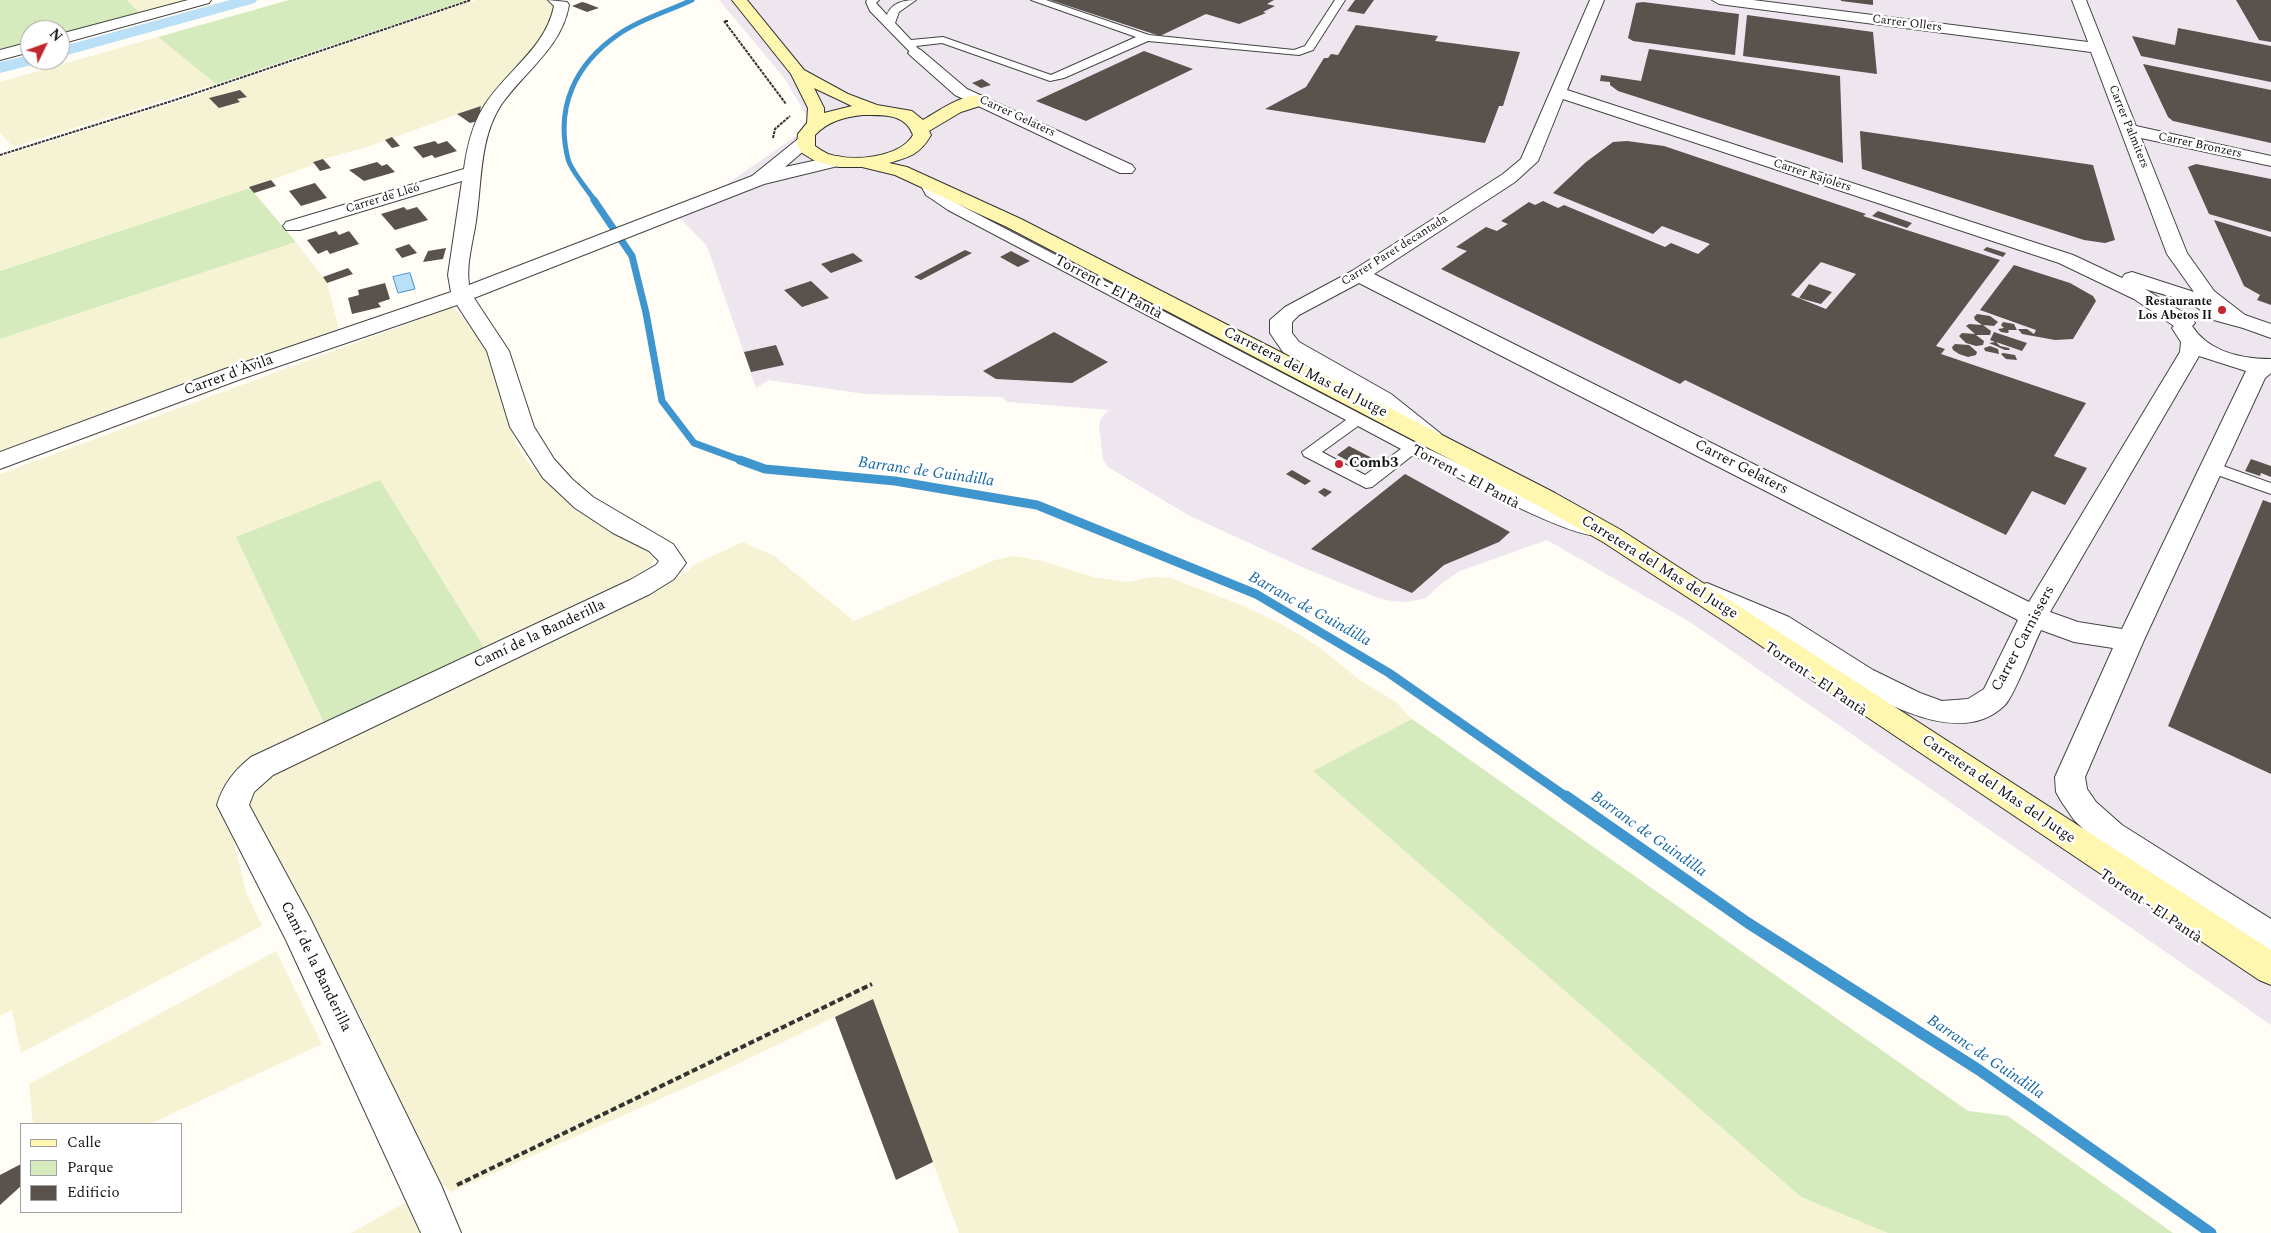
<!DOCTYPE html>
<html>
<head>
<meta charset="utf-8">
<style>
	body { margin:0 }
	#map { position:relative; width:2271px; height:1233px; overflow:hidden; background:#fffdf5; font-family:Spectral,serif }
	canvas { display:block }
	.legend { position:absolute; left:20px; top:1123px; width:162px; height:90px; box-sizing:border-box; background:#fff; border:1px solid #a0a0a0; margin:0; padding:6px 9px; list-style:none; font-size:15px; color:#111 }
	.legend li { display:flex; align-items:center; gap:10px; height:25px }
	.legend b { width:25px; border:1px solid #a0a0a0 }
	.north { position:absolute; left:20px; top:20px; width:50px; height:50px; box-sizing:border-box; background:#fff; border:1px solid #a0a0a0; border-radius:50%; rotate:48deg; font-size:14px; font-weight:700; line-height:20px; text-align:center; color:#111 }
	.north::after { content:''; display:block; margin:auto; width:18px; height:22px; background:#c4262e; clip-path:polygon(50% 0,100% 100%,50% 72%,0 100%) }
</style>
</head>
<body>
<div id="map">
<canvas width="2271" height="1233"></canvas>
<ul class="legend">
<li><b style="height:6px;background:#fff6b0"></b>Calle</li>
<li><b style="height:14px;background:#d5ebbd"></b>Parque</li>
<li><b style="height:14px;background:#5a524d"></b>Edificio</li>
</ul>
<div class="north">N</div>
</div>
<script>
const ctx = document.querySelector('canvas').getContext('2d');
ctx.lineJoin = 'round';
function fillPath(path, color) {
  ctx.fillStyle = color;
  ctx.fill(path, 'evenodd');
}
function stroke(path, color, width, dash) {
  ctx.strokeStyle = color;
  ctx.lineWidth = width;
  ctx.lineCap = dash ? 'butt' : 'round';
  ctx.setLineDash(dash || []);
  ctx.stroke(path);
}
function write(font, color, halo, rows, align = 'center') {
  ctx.font = font + ' Spectral,serif';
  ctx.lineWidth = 5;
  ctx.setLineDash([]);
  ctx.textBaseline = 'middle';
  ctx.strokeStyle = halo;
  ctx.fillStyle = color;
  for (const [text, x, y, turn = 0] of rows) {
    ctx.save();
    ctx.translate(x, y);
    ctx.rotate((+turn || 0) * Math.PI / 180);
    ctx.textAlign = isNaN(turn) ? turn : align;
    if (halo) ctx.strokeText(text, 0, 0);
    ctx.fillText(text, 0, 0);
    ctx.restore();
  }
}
fillPath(new Path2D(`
	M719,0h1552v1025l-581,-403 -143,-82 -87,31 -19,13 -15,14 -19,4 -15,-1 -14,-3 -74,-30 -116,-53 -80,-48 -5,-7 -4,-35 2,-7 8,-8 -101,-8 -6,-5 -137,-3 -96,-14 -13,8 -49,-142 -28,-29 133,-92 -27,-46z`), '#eee6ef');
fillPath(new Path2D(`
	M127,0h69l-54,15z
	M476,0h66l10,1 4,3 -8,27 -56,71 -122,44 -57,16 2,2 -65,24 -250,83v-114l180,-56z
	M158,37l58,47 -203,63 -13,-14v-51z
	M296,242l31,41 12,46 -339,123v-113z
	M453,307l32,35 31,102 17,25 42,36 68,44 9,8 1,6 -12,10 -155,78 -250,-114 91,192 -102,74 21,89 16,34 -241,127 -9,-43 -12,6v-542z
	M743,542l31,14 80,65 141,-61 19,-4 28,5 51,16 34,5 27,-5 17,1 73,28 39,19 35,21 40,33 38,23 16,17 -98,53 487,425 87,36h-929l-87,-234 -149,72 -272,121 -17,-15 -68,-150 -119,-223 3,-20 160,-82 278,-130 5,-7z
	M276,951l46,93 -172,80h-117l-4,-40z
	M406,1202l13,31h-68z`), '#f6f3d4');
fillPath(new Path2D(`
	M0,0h127l15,15 -82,22v-7h-30v15l-30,8z
	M289,0h178l-251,84 -58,-47z
	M250,188l46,54 -296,97v-68z
	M380,480l106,171 -159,78 -91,-192z
	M1412,719l556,392 40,5 165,117h-285l-87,-36 -488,-426z`), '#d5ebbd');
const water = new Path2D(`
	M410,273l5,16 -17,4 -5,-16z`);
fillPath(water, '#b9e0f7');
stroke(water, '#3f96cf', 1);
stroke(new Path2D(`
	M595,201c-7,-11 -24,-30 -27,-42 -13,-52 7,-95 51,-125 21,-15 50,-23 73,-34`), '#3f96cf', 5);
stroke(new Path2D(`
	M594,200l38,56 14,57 16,88 32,42 49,18`), '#3f96cf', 7);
stroke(new Path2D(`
	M740,460l25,9 130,12 142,24 219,89 133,79 179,125`), '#3f96cf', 9);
stroke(new Path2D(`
	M1566,796l182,127 231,147 232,163`), '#3f96cf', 11);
fillPath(new Path2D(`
	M230,0h27l-2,3 -195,54v-10z
	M30,55v5h9l-3,4 -36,9v-11z`), '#b9e0f7');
fillPath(new Path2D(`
	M1050,0h224l-7,4 8,2 -12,6 3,1 -27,11 -33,-10 -46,22z
	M1355,0h19l-10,14 -17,-3z
	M1841,0h32v5l-32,-4z
	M2236,0h35v42l-12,-2z
	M582,2l4,1 13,5 -12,4 -15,-6z
	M1643,2l96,12 -4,41 -102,-14 -5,-3 8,-35z
	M1747,15l126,17 4,42 -134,-18z
	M1356,25l82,11 -3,5 85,11 -17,54h-4l-14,37 -220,-34 41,-22 18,-29h4l3,-4 7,1z
	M2178,28l93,18v36l-130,-26 -9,-20 43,9z
	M1649,49l191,27 3,87 -225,-72 -8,-6v-3l-10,-1 1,-6 40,6z
	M1144,51l49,18 -107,52 -50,-20z
	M2143,64l128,26v53l-98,-22 -5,-4z
	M982,79l9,6 -10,3 -9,-5z
	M240,90l7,7 -10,2 3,3 -21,6 -10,-10z
	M481,106l-3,15 -8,2 -13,-9z
	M1860,131l233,34 22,75 -10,3 -21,-3 -222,-71z
	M392,137l8,9 -8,2 -7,-8z
	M435,141l3,3 9,-3 10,10 -22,7 -3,-3 -9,3 -10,-11z
	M1627,141l37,5 202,68 -3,2 137,44 -64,86 9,3 -4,5 145,49 -32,53 33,12 -22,37 -33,-14 -26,44 -321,-155 -5,4 -239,-115 26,-18 -11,-4 30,-20 11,4 11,-7 -7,-3 28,-19 6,3 8,-4 15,7 6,-3 101,42 6,-4 27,11 12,-10 -48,-18 -9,8 -100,-41 33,-31 27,-20zM1821,262l35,12 -30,35 -35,-14z
	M323,159l8,9 -11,3 -7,-9z
	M377,162l5,4 5,-2 8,8 -31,9 -15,-11z
	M2196,164l75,15v53l-62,-18 -21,-47z
	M271,180l5,6 -22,7 -5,-6z
	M315,183l12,15 -26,8 -12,-15z
	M404,207l3,3 10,-3 11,13 -33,10 -14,-16z
	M1878,211l34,12 -5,5 -35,-12z
	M2214,220l57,17v68l-14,-5 3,-5 -16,-9z
	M336,231l3,4 10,-4 10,13 -29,10 -3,-4 -9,4 -11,-14z
	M409,244l8,9 -15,5 -7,-9z
	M1987,247l19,6 -3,4 -20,-7z
	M446,248l-3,11 -20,3 5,-11z
	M965,250l7,3 -51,27 -7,-3z
	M1011,251l19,10 -12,6 -18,-10z
	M853,253l10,8 -32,12 -10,-9z
	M2014,265l56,18 23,13 3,5 -23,38 -18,1 -33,-6 -4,-5h9l7,5 2,-4 -56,-20z
	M348,268l5,6 -26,9 -4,-6z
	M811,281l18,17 -27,9 -18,-17z
	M385,283l5,16 -12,4 3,4 -29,7 -4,-16 11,-3 -1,-5z
	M1809,284l23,8 -11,12 -22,-6z
	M1977,314l13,2 8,6 -4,4 -11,-1 8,6 -1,4h-14l8,6 -1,4 -7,1 -10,-3 -7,-7 3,-3 13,1 -9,-8 3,-2 13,1 -7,-5 -1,-3z
	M2003,322l11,2 3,6h-9l1,2 -2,1 -6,-1 -3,-3 6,-1 -3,-3z
	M1054,332l54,30 -36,21 -76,-4 -13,-8z
	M1994,332l33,11 -5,8 -26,-9 4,4 9,2 1,2h-5l-16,-7 6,-1 -5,-2z
	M1955,344l14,1 8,7 -1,3 -8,2 -9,-3 -6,-4 -1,-3z
	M776,345l8,20 -33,7 -7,-20z
	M1990,346l8,3 1,5 -14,-3 -1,-3z
	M2003,353l12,2 2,5 -11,-1 -5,-5z
	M1349,446l23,12 -12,9 -23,-12z
	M2251,459l20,7v11l-10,-4 -1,3 -15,-5z
	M1292,470l19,11 -6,4 -19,-11z
	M1405,474l105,58 -11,10 -55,23 -32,28 -101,-44z
	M1324,488l8,4 -7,5 -7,-5z
	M2263,500l8,3v271l-103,-48z
	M873,999l60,163 -37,18 -61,-163z
	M21,1164v22l-21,19v-30z`), '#5a524d');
const lane = new Path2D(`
	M867,0h12l-3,3 11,12c4,-12 17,-15 29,-15l-17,12 -4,11 16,17 32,-3 108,38 85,-38 -105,-37h15l103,35 145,15 11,-4 30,-46h10l-32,50 -14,5 -151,-14 -84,37 -14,3 -108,-38 -26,3 5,6 -5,3 -4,-1 -42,-43 -4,-9z
	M925,178l4,1 6,11 23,14 460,240 152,73 29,10 3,4 -3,4c-23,7 -156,-66 -186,-80l-41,32 -6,1 -62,-32 -2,-4 44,-32 -398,-210 -22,-15 -7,-13zM1358,426l43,23 -36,26 -43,-23z
	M2212,462l59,21v11l-65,-23 -2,-4 2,-4z`);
const street = new Path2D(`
	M188,0h23l-2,3 -149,41v-10z
	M548,0l19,2 2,3c-7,42 -45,67 -68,100 -22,34 -19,77 -25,116 -3,21 -10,42 -7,64l283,-109 46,-37h12l3,4 -28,24 51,-11 6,1 3,4 -3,4 -78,19 -290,114 35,53 25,76 20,32 18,20 21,18 80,47 13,19 -12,16 -24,15 -377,181 -19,17 -5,13 61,113 131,267 20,48h-40l-135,-293 -69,-135c6,-21 18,-35 34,-48l379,-177 26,-15 3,-4 -10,-10 -36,-18 -38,-25 -32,-30 -33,-51 -23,-76 -30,-46 -216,74 -241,90v-17l225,-83 226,-77 -3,-17 14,-94 -162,49h-14l-3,-4 3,-4 178,-53c3,-22 8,-44 20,-63 21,-34 62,-58 70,-100z
	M1590,0h14l-37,90 506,165 49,23 3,-4 7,-2 62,20 -27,-38 -76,-202 -372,-48 -7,-4h41l335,42 -16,-42h14l50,126 135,30v10l-130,-28 46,115 27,38 31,24 26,9v14l-28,-10 -33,-9c-13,-18 -43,-23 -65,-30l47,29 3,5 -3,3c17,26 50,33 79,33v14l-6,5 -121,262 -59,137 2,12 9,13 26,23 149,94v34l-12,-4 -159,-104 -26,-25 -13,-19 -5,-9 -1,-15 58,-129 -39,-6 -33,-12c-7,14 -27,66 -36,75 -60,59 -181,-42 -234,-73 -23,-13 -50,-22 -74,-32l-4,-7 4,-7 10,-3 82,34 84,53 47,23 22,8 26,-2 16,-10 34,-69 -659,-337 -60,32 -7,7v11l7,9 92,52 49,39 4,5 -4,5 -8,2 -8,-2 -49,-39 -92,-52 -13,-19v-13l15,-13 67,-36 151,-97 18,-15zM1563,99l496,164 75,36 40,27 -2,2 9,14 -1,10 -151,250 -655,-328 141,-92 23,-21zM2199,356l47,15 -124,258 -44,-7 -28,-10z
	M30,42v10l-30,8v-10z
	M916,48l5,2 46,39 165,76 3,4 -3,4h-12l-165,-78 -44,-39 -3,-3 3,-3z`);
const secondary = new Path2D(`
	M732,0h15l57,70 44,24 29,11 35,6 11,9c17,-10 43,-29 63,-24l2,4 -2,4 -25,8 -32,19 2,4c-11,19 -21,22 -42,28l18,4 114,52 534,274 66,37 650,420v35l-12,-5 -532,-357 -124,-81 -66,-37 -530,-278 -112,-52 -33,-8h-23l-24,-6 -13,-8 -5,-8 1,-11 9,-11 1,-15 -17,-34zM814,88l38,18 -28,7v-5zM863,115c20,0 42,-2 50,20 -13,23 -61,27 -85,19 -4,-2 -9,-5 -13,-8v-11c13,-14 30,-18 48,-20z`);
stroke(lane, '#444', 2);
stroke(street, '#444', 2);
stroke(secondary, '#333', 2);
stroke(new Path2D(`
	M728,21h-4l62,83
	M773,138l2,-9 15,-13
	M0,155l175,-55 296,-100`), '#333', 2, [3, 1]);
stroke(new Path2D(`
	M457,1185l415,-201`), '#333', 4, [6, 3]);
fillPath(lane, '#fff');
fillPath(street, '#fff');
fillPath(secondary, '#fff6b0');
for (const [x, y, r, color] of [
	[2222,310,5,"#c4262e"],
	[1339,464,5,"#c4262e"]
]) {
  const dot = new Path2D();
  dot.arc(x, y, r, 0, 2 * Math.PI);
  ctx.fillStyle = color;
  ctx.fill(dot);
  stroke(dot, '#fff', 2);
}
write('12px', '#111', '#fff', [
	["Carrer Ollers",1907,24,7],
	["Carrer Gelaters",1017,117,25],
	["Carrer Palmiters",2128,127,68],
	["Carrer Bronzers",2200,146,12],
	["Carrer Rajolers",1812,176,18],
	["Carrer de Lleó",383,199,-17],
	["Carrer Paret decantada",1395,251,-32]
]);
write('bold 12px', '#111', '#fff', [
	["Restaurante",2212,303],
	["Los Abetos II",2212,317]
], 'right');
write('15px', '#111', '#fff', [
	["Torrent - El Pantà",1108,288,28],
	["Carretera del Mas del Jutge",1305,373,27],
	["Carrer d'Àvila",229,376,-20],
	["Carrer Gelaters",1741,468,27],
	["Torrent - El Pantà",1465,478,28],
	["Carretera del Mas del Jutge",1659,568,32],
	["Camí de la Banderilla",540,635,-25],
	["Carrer Carnissers",2024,639,-62],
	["Torrent - El Pantà",1815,680,34],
	["Carretera del Mas del Jutge",1998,790,34],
	["Torrent - El Pantà",2150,907,34],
	["Camí de la Banderilla",315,967,64]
]);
write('bold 15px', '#111', '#fff', [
	["Comb3",1349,464]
], 'left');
write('italic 16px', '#1768a6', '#fff', [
	["Barranc de Guindilla",926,473,8],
	["Barranc de Guindilla",1309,610,29],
	["Barranc de Guindilla",1648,835,35],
	["Barranc de Guindilla",1985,1058,34]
]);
</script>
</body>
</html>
